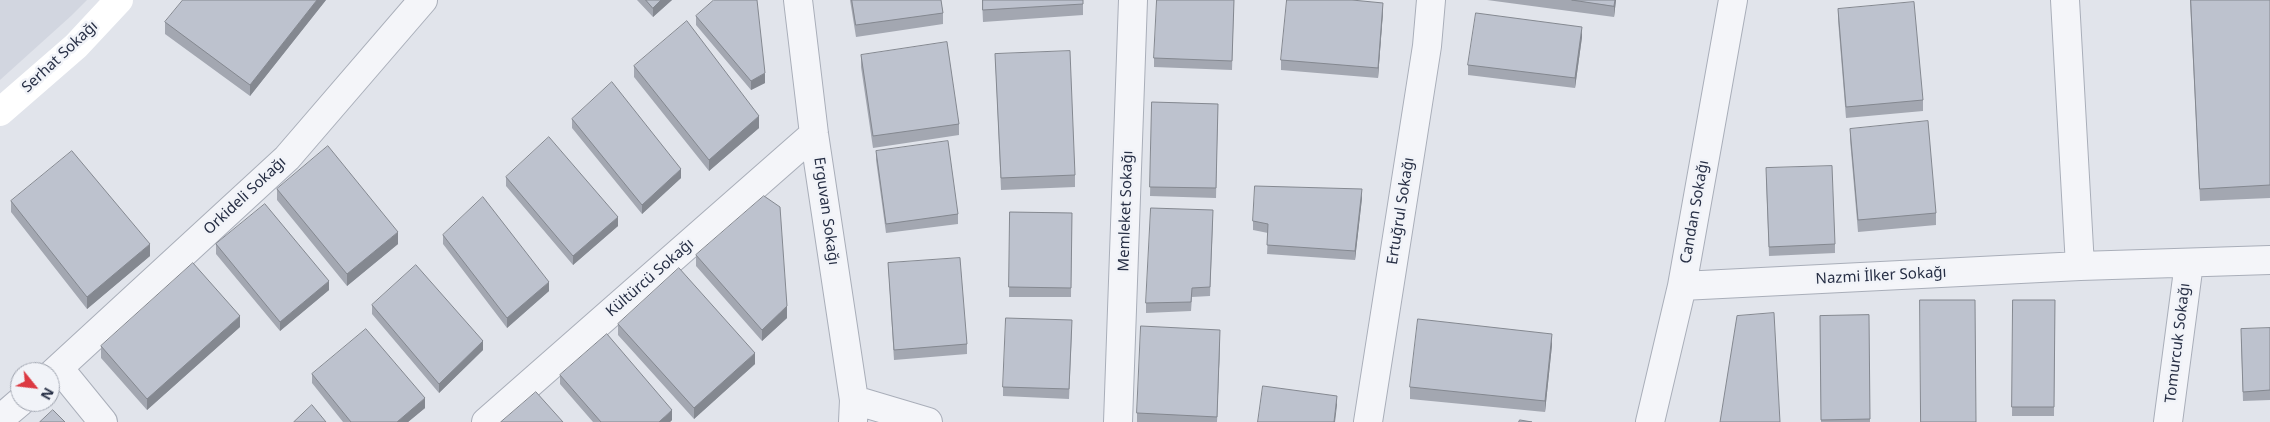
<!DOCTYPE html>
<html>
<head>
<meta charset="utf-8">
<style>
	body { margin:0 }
	#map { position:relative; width:2270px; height:422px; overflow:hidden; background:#e1e4eb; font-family:"Noto Sans",sans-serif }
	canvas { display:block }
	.north { position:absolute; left:10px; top:362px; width:50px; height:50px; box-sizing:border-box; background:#f1f3f8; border:1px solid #a0a5b0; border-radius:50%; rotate:119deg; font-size:14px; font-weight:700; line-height:20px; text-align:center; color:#272f45 }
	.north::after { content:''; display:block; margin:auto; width:18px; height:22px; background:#dc3942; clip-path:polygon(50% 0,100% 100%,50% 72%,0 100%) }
</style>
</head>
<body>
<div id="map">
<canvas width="2270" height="422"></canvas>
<div class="north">N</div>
</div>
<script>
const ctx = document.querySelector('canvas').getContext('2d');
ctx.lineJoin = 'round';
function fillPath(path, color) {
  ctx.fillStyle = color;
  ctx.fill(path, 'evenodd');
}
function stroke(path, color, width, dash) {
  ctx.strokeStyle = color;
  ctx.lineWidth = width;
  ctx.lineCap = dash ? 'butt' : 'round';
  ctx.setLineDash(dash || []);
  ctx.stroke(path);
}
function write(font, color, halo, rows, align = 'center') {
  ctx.font = font + ' "Noto Sans",sans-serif';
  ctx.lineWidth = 5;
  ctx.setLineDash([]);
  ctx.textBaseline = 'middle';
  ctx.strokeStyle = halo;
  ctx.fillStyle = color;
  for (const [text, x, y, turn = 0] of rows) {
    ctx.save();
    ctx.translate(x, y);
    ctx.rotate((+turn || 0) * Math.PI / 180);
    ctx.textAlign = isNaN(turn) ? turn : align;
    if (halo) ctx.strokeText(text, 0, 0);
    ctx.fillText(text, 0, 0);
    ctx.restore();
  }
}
fillPath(new Path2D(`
	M0,0h87l-16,16 -71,64z`), '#d2d6e0');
const minor = new Path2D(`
	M798,0l16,134 40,266 -1,22
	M2065,0l15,266
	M1682,286l398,-20 190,-6
	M59,368l44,54
	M50,376l237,-218 136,-158
	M854,400l74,22
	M0,419l20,-17
	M486,422l328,-288
	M1118,422l15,-422
	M1368,422l59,-376 4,-46
	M1650,422l32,-136 51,-286
	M2168,422l21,-159`);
stroke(minor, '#a9aeb9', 30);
stroke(minor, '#f4f5f9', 28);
stroke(new Path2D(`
	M0,112l76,-66 43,-46`), '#fff', 28);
fillPath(new Path2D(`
	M326,0l-76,96 -85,-62v-12z
	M637,0h35l-19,17z
	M850,0h91l2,13v11l-87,13z
	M982,0h101v15l-100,7z
	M1234,0l-2,70 -78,-3v-9z
	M1487,0h129l-2,17z
	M2190,0h80v198l-70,3z
	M1838,9l85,91v11l-77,7 -8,-98z
	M1383,12l-5,66 -97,-8v-10z
	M696,16l69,67 -14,7 -55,-65z
	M1582,37l-7,51 -107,-13v-10z
	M995,54l80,121v12l-74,3z
	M861,55l98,69v11l-86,13 -12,-81z
	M634,66l125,62 -50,43 -75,-94z
	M1152,102l66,2 -2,94 -66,-2z
	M572,119l109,59 -39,36 -70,-86z
	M1850,129l86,84v12l-78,7 -8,-92z
	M876,151l82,63v10l-72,9 -10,-73z
	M506,177l112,49 -45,39 -67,-79z
	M1766,178l69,66v9l-66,3z
	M277,189l121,55 -51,42 -70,-86z
	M1362,198l-7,62 -88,-6 1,-21 -15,-3v-9z
	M11,201l139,55 -63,53 -76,-97z
	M1010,212l62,1 -1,84h-62z
	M1213,220l-3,76 -18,1 -1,14 -45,2v-10z
	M443,235l106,56 -42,37 -64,-84z
	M216,244l113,46 -49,41 -64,-77z
	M696,255l91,63 -25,23 -66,-75z
	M888,263l79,81v10l-73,6z
	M2013,300h42l-1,116h-42z
	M372,305l111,45 -44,43 -67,-79z
	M1869,315l1,107h-49l-1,-106z
	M618,324l137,40 -61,55 -76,-84z
	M240,327l-93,83 -46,-52v-12z
	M2270,328v72l-27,1 -2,-62z
	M1072,330l-3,69 -66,-3v-9z
	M1220,342l-3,80h-80v-9z
	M1552,345l-7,67 -135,-13v-12z
	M312,374l113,34 -17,14h-65l-31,-39z
	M560,375l112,45 -2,2h-77l-33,-38z`), '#a3a7b1');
fillPath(new Path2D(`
	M317,0h9l-76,96v-11z
	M661,0h11l-19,17v-9z
	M1615,0h1l-2,17v-11z
	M1383,3v9l-5,66v-10z
	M1582,27v10l-7,51v-10z
	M765,73v10l-14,7v-9z
	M759,116v12l-50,43v-11z
	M681,169v9l-39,36v-9z
	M1362,189v9l-7,62v-9z
	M618,217v9l-45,39v-9z
	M398,232v12l-51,42v-12z
	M150,244v12l-63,53v-12z
	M329,281v9l-49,41v-9z
	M549,282v9l-42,37v-10z
	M787,306v12l-25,23v-11z
	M240,316v11l-93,83v-11z
	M1220,330v12l-3,80z
	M1552,334v11l-7,67v-11z
	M483,341v9l-44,43v-9z
	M755,353v11l-61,55v-11z
	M1337,396v9l-2,17h-1z
	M425,398v10l-17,14h-11z
	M672,410v10l-2,2h-11z`), '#848890');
const building = new Path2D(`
	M183,0h134l-67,85 -85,-63z
	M646,0h15l-8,8z
	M714,0h43l8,73 -14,8 -55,-65z
	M852,0h89l2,13 -87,12z
	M983,0h100v4l-100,6z
	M1157,0h77l-2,61 -78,-3z
	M1287,0h65l31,3 -5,65 -97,-8z
	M1572,0h43l-1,6z
	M2191,0h79v185l-70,4z
	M1914,2l9,98 -77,7 -8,-98z
	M1476,13l106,14 -7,51 -107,-13z
	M687,21l72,95 -50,44 -75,-94z
	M947,42l12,82 -86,12 -12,-81z
	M1070,51l5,124 -74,3 -6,-124z
	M612,82l69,87 -39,36 -70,-86z
	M1152,102l66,2 -2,84 -66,-1z
	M1928,121l8,92 -78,7 -8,-91z
	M549,137l69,80 -45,39 -67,-79z
	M948,141l10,73 -72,10 -10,-73z
	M328,146l70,86 -51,42 -70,-85z
	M72,151l78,93 -63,53 -76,-96z
	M1832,166l3,78 -66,3 -3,-79z
	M1255,186l107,3 -7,62 -88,-6 1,-21 -15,-3z
	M764,196l16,11 7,99 -25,24 -66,-75z
	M483,197l66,85 -42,36 -64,-83z
	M265,204l64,77 -49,41 -64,-78z
	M1151,208l62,2 -3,77 -18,1 -1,14 -45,1z
	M1010,212l62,1 -1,75 -62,-1z
	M960,258l7,86 -73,6 -6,-87z
	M193,263l47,53 -93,83 -46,-53z
	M416,265l67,76 -44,43 -67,-79z
	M679,268l76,85 -61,55 -76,-84z
	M1920,300h55l1,122h-55z
	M2013,300h42l-1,107h-42z
	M1774,313l6,109h-60l17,-106z
	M1869,315l1,104 -49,1 -1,-104z
	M1006,318l66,2 -3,69 -66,-2z
	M1418,319l134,15 -7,67 -135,-14z
	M1141,326l79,4 -3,87 -80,-4z
	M2270,328v62l-27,2 -2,-63z
	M366,329l59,69 -28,24h-46l-39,-48z
	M607,334l65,76 -13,12h-58l-41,-47z
	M1263,386l74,10 -3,26h-76z
	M536,392l27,30h-62z
	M312,405l14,17h-32z
	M53,410l12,12h-25z
	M1520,420l12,2h-13z`);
fillPath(building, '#bdc2ce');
stroke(building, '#848890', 1);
write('15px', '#272f45', '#f1f3f8', [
	["Serhat Sokağı",60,57,-43],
	["Orkideli Sokağı",245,196,-43],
	["Erguvan Sokağı",826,211,82],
	["Memleket Sokağı",1126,211,-88],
	["Ertuğrul Sokağı",1401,211,-81],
	["Candan Sokağı",1695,212,-80],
	["Nazmi İlker Sokağı",1881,276,-3],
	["Kültürcü Sokağı",650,278,-41],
	["Tomurcuk Sokağı",2178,343,-83]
]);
</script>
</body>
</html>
